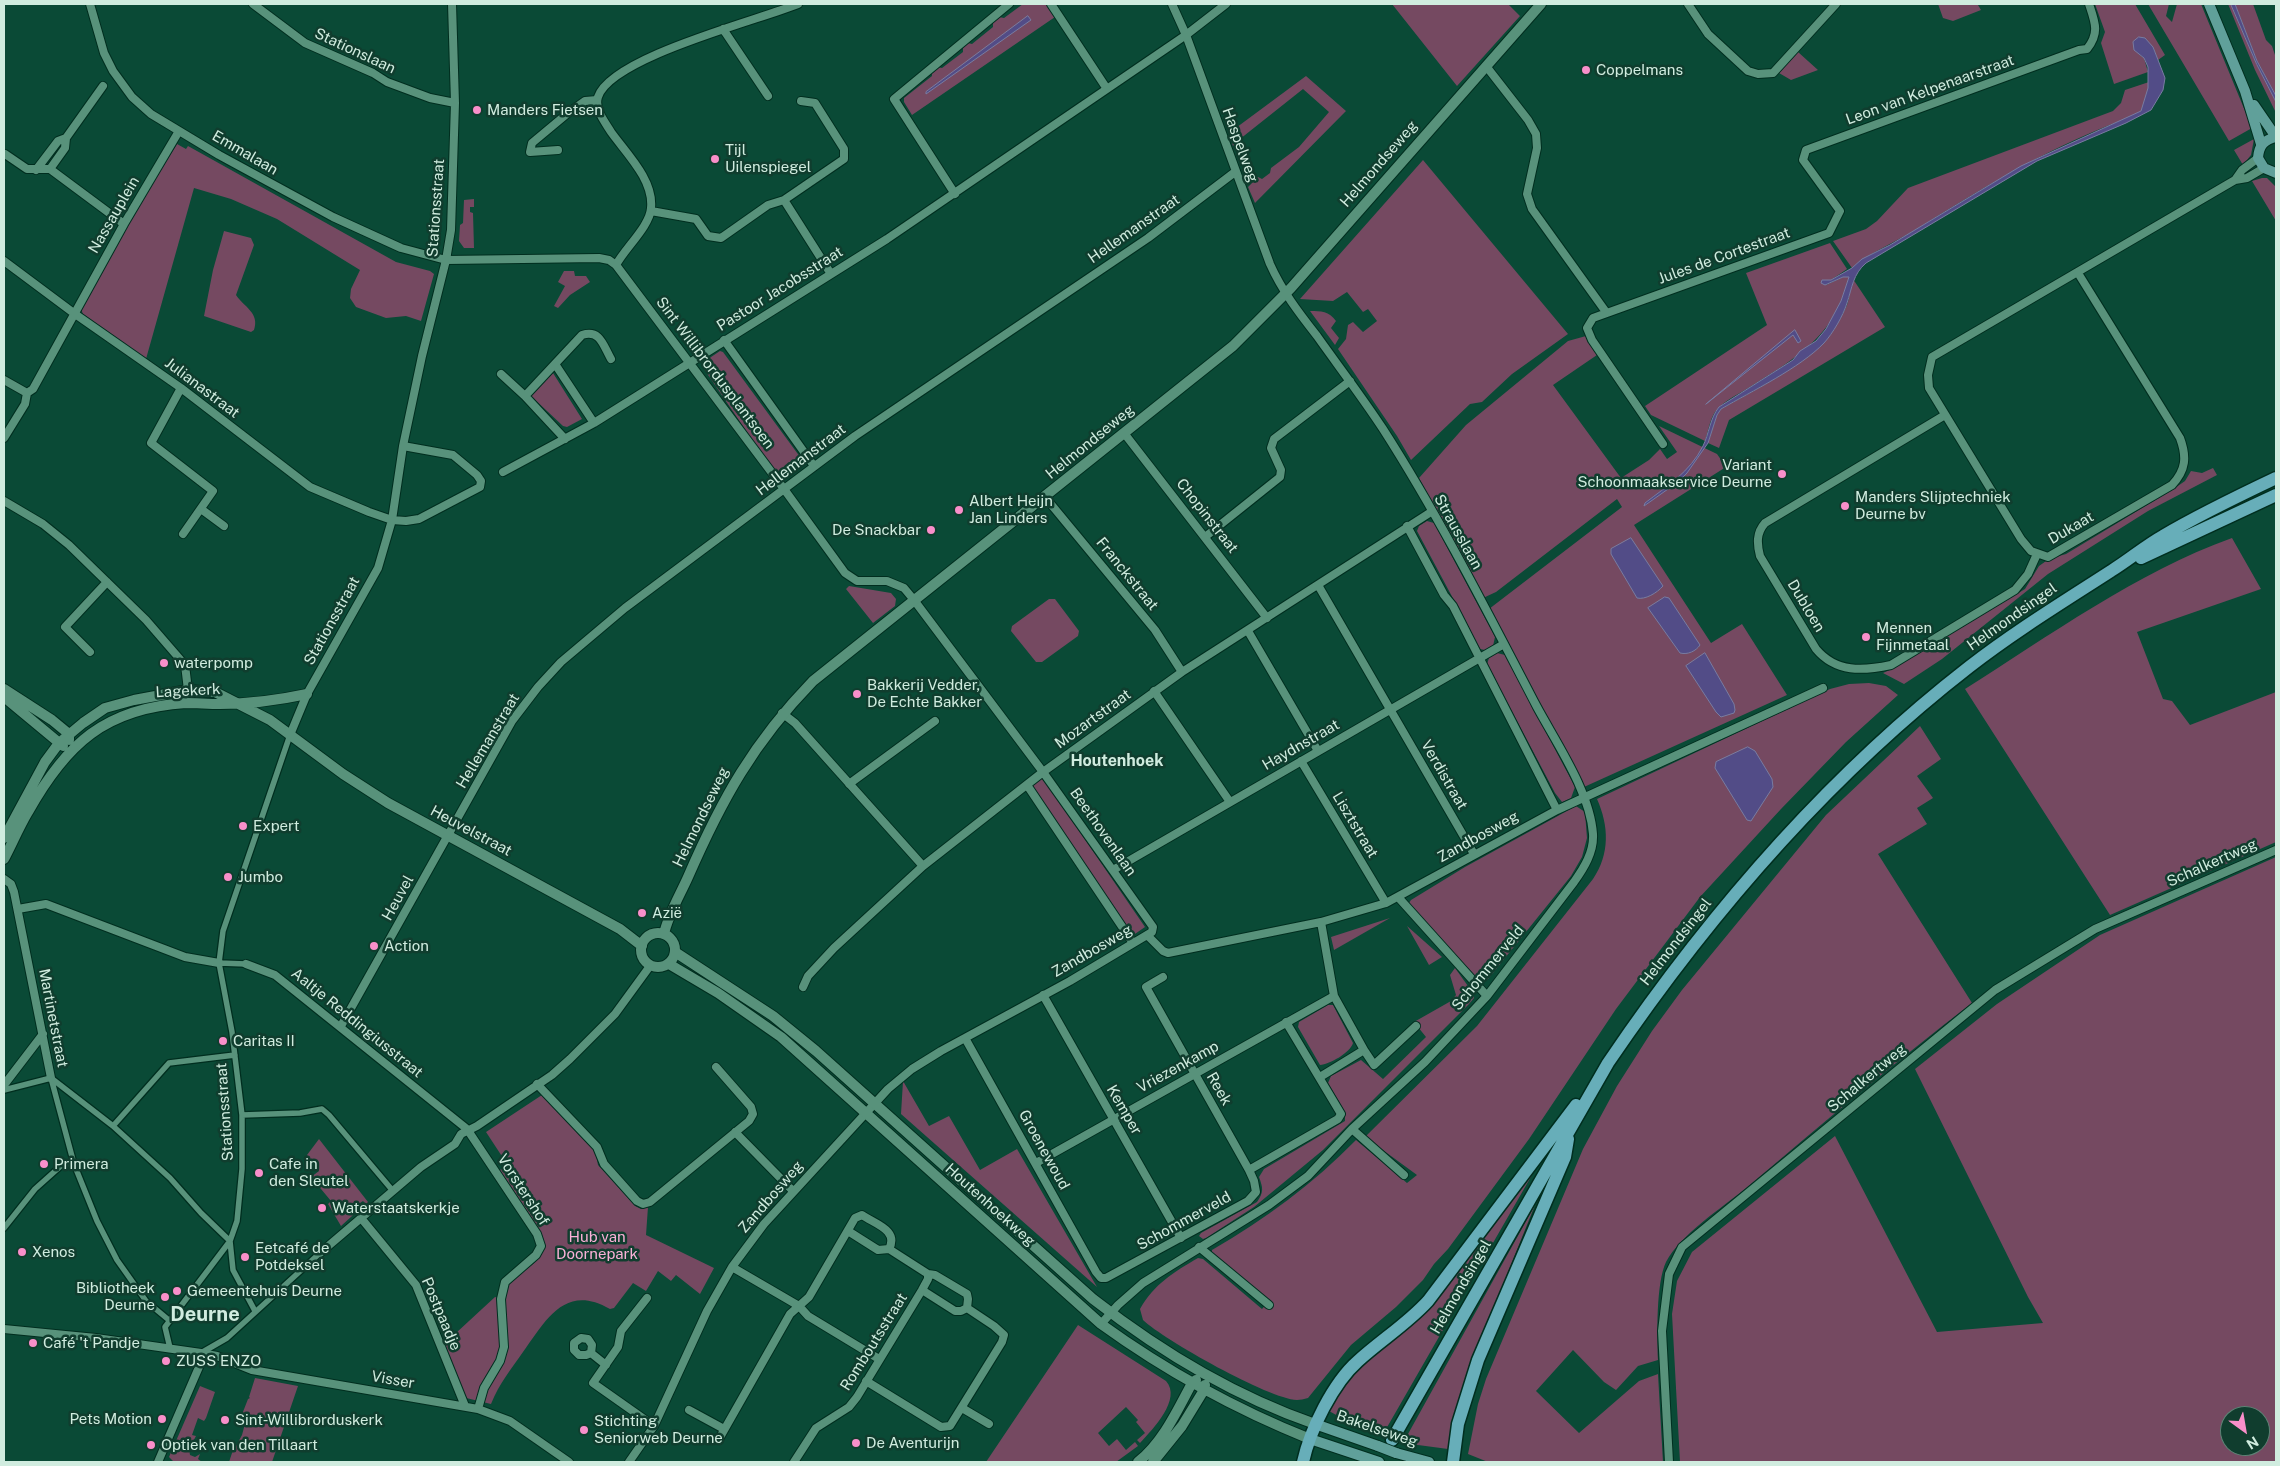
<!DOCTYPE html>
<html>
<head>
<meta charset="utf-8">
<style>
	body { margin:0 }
	#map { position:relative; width:2280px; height:1466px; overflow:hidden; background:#0a4a36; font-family:"Public Sans",sans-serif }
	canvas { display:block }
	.frame { position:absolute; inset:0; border:5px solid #d0ecdf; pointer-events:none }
	.north { position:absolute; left:2220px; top:1406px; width:50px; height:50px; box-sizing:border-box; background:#103d2e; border:1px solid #5d8375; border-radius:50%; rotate:148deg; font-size:14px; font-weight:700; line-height:20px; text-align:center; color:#d0ecdf }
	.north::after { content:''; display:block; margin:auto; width:18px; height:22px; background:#f98fca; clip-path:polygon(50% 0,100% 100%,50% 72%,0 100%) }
</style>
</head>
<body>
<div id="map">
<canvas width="2280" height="1466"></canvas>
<div class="frame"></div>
<div class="north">N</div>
</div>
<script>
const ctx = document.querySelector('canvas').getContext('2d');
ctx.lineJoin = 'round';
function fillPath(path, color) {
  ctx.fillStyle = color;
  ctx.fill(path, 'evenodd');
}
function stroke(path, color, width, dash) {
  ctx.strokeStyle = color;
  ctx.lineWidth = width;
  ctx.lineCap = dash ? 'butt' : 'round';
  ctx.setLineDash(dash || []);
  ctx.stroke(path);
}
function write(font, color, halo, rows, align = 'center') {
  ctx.font = font + ' "Public Sans",sans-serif';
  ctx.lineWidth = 5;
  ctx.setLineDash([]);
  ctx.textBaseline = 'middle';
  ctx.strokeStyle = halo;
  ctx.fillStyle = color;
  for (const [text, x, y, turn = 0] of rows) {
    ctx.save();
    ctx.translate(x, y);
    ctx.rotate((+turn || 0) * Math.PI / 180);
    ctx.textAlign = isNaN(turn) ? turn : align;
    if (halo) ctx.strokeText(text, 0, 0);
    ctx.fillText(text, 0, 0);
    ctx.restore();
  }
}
fillPath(new Path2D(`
	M1023,4h23l9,13 -143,98 -8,-13v-4l28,-22v-4l5,-5 5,1 21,-16v-5l5,-4 4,1 21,-17v-5l6,-5 5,1z
	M1392,4h116l12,12 -63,70z
	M1938,4l40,1 3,5 -28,11 -10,-3z
	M2095,4h40l30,51 -7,5 -5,-13 -14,7 5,4 4,14 -34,12 -13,-41 4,-11z
	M2148,4h21l-3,12 6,6 5,-18h24l51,124 -23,13z
	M2228,4h3l26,61 19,37v11l-21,-43z
	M2235,4h18l13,36 6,6 4,12v38l-19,-35z
	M1798,52l20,18 -27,10 -12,-7z
	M1306,76l40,35 -91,92 -7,-16 10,-10 4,2 8,-6 1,-5 28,-21 30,-35 -26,-23 -63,50 -3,6 -4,1 -4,-13z
	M2149,82c-1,11 -3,26 -12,33 -79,27 -150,70 -220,114 -20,12 -48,24 -65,39l-19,-27 33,-12 11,-8 31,-33 205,-77 8,-8 4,-13z
	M2254,139l-3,16 -8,10 -9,-15z
	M177,144l9,5 2,-3 208,116 34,9 4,3 -13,47 -15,-5 -20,2 -30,-11 -6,-9 1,-9 9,-19 -83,-51 -46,-20 -37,-11 -48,171 -63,-45 -2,-5 50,-91z
	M1423,160l145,174 -56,40 -30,28 -12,2 -59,56 -14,-24 -59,-87 8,-10 2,-14 5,-3 10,10 14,-11 -9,-12 -5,3 -16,-20 -14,9 -33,-2z
	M2262,178h5l9,9v34l-24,-40z
	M474,199v8h-4v5l3,1 1,35h-10l-5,-7 1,-16 3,-2 1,-23z
	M224,231l27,7 3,7 -18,50c8,12 24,18 18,35l-3,2 -47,-16 9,-46z
	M1830,243l17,26 -16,11 -5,1v4l17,-8h6c-12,56 -51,80 -96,108 -12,8 -29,15 -38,27 -5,7 -7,20 -10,29l-54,-26 -6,-9 122,-81 -21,-52z
	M564,271h10l1,5h11l4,6 -20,13 -12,13 -4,-2 11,-20 -7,-4z
	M1853,279l32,48 -156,93 -10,28 -11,-5 9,-28 4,-6c47,-27 104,-51 126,-104 3,-8 3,-18 6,-26z
	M1310,311c11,0 19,0 26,10l-5,7 8,10 -4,7z
	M1586,336l11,19 -44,30 68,93 28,-18 11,-11 7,10 10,-7 -18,-26 58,28 9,13 -92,58 77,118 31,-19 45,71 -203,92 -95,-178 133,-102 -5,-8 -121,93 -13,6 -64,-120 47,-53 102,-84z
	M720,351l3,1 80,109 -3,7 -15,9 -10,-4 -71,-104 1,-8z
	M553,373l29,46 -15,8 -4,-1 -32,-30z
	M2213,468l4,7 -69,36 -100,63 -106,85 -38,25 -21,-11 11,-5 131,-79 14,-23 10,-7 17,-5 106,-64 13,-9 6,-10 11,2z
	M1427,521l7,2 61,114 -2,9 -8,4 -5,-1 -63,-118 2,-5z
	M2232,538l29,51 -124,43 26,67 9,2 18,24 86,-33v150l-166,73 -145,-226c84,-53 172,-117 267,-151z
	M849,586l42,7 5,6 -1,7 -22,17 -27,-34z
	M1049,599h6l24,32 -1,5 -36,26h-6l-25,-31 1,-5z
	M1497,653l8,2 70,132 -4,11 -9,4 -7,-9 -68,-129 2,-6z
	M1869,683l17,3 12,9 -52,47 -65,67 -81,88 -84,112 -87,130 -81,110 -14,15 -11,16 -27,27 -45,38 -43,53c-4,1 -8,2 -11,2 -28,-1 -133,-60 -154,-80l-3,-11c14,-25 34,-37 58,-51l5,1 59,50 7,-8 -57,-47v-4c53,-31 101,-66 144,-110l51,43 10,-8 -52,-38 112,-111 116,-147c17,-25 16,-53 4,-80l233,-110 19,-5z
	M1920,726l21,33 -24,17 16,22 -16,10 10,16 -49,30 94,149c-77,59 -151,122 -226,185 -24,20 -65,46 -80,74 -10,21 -9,74 -8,98l-20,6 -22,24 -12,-8 -31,-32 -37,41 43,42 60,-52 19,-7 5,88h-175l-20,-8 10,-50 8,-25 97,-230 34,-63 35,-55 30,-41 144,-175z
	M1042,777l103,150 -13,9 -102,-150z
	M1576,806l9,6 2,26 -5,19 -11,19 -83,103 -6,4 -67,-71 -6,-9 2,-3 54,-33z
	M2276,857v605h-596l-8,-148 5,-33 15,-29 143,-116 102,196 106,-9 -15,-26 -113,-228 82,-65 103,-69zM2230,1416h30v30h-30z
	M1390,918l-56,32 -3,-13z
	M1407,926l35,31 -13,8z
	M1455,968l18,25 1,5 -5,6 -146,146 -69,57 -48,31 -3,1 -4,-3 2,-3 56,-31c7,-10 6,-14 2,-25l5,-8 81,-48v-9l-17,-29 3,-7 30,-16 22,19 43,-42 -12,-15 37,-21 5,-6 -6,-20z
	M1328,1005h5l20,38c-3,10 -23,21 -33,22l-22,-38 1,-5z
	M903,1081l26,45 20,-10 31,54 37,-21 80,138 -196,-173z
	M542,1095l53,54 3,16 37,41 6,3 7,-2 -2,28 68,33 -14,26 -24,-19 -5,6 -13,-10 -12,20 -13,-8 -19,25 -4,1c-45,-26 -64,11 -87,43 -13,19 -23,30 -32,52l-29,-7 -19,-52 52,-48 8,2 3,-17c17,-12 46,-23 36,-47l-39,-59 -3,4 2,-6 -2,-4 7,-6 -21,-32z
	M319,1139l49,63 -2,2 -3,-3 -3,2 2,4 -21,19 -13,-22 3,-3 -20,-24 8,-6 -12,-16z
	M1551,1142l-169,294 -24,-9 -29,-16 16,-26 16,-20 36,-29z
	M1535,1205l-68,169 -19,75 -45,-6z
	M1078,1325l88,56c16,18 -13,48 -26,62l-3,-3 8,-7 -9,-11 2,-2 -12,-13 -28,26 11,13 8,-7 9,11 9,-8 3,4 -22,16h-130z
	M255,1378l43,8 -26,76h-43l4,-12 3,1 -1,-3 7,-13 4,-15 -5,-3 7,-18 2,-1 -1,-1z
	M200,1386l15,6 -9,26 -2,3 -6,-3 -6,17 4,1 -7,13 1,6 5,2 5,-3 -2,5 4,3h-28l-5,-5z`), '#754961');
const water = new Path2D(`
	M2231,4h4l22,57 19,35v6l-19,-37z
	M1028,16l3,4 -105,74v-2z
	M2139,37l6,1 8,9 12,31 -2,12 -12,20 -25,13 -89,38 -171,102c-13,11 -14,25 -19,40 -4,13 -14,30 -23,40 -24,25 -72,48 -103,66l-4,6 -9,28 -21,30 -9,9 -34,24 1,-3c22,-17 45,-31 58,-57 6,-12 7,-28 16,-39l74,-47 7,-9 16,-10 10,-12 15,-28 8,-24h-6l-18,8 -4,-2 1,-3h9l21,-12 10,-9 28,-14 131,-79 120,-55 7,-23v-21l-4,-9 -10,-8 -1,-8z
	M1795,330l6,11 -3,2 -5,-8 -87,69z
	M1631,538l32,48c-6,7 -18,14 -26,12l-26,-44v-5z
	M1665,597l4,1 31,47c-4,6 -12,10 -20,8l-32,-45z
	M1705,653l29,51 1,6 -1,3 -13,4 -5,-5 -30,-46z
	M1748,747l7,4 17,28 1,8 -22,34 -4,-1 -32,-52 1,-6z`);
fillPath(water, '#524c87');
stroke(water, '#787ca1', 1);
const pedestrian = new Path2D(`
	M219,963l27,1
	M51,1078l23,86 23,57 20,39 29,41 24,20
	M51,1078l62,48 57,52 31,35 29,28
	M4,1090l47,-12
	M242,1115l58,-2 22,-4 7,6 64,76
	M113,1126l56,-63 66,-8
	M4,1228l31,-39 28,-25h11
	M230,1241l3,29 22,41
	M170,1348l-5,-21 65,-86 7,-20 5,-52v-54l-10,-83 -13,-69 4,-32 67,-196
	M201,1353l26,-15 93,-85`);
const minor = new Path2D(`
	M90,4l14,49 9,18 19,26 19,17 68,41 114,62 68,31 45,12 153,-2 10,2 7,5 168,224 61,84 12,8h30l17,7 10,12 129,172 110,155 -1,5 -5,3 -77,46 -129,70 -29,18 -24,20 -124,135 -32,43 -25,44 -53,115 -25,36
	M253,4l52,39 68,30 14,9 43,16 25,5
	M1051,4l56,85
	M1688,4l20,30 40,37 10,3 15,-1 63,-69
	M723,29l45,67
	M1486,66l42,54 8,14 1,14 -10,46 5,15 74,103
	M558,150l-28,2 2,-9 36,-30 17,-12 12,-1
	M5,154l22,15h23l74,55
	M50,169l15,-21 1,-10 37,-52
	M36,170l22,-29 8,-3
	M2235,180l7,-10 16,-12
	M955,194l-61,-95 115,-95
	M784,200l47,74
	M651,211l45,8 12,17 13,2 47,-33 16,-5 60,-41v-10l-29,-46 -14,-2
	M4,261l71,53 106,74 129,99 59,25 23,8 14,1 13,-2 61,-32 1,-6 -4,-6 -24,-20 -50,-9
	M616,265c9,-17 34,-39 35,-57 3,-28 -25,-55 -40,-76 -6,-10 -17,-23 -13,-35 13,-40 161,-77 200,-93
	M2078,273l102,165c7,19 6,32 -8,47l-124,72 -17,-6 -10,-12 -92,-151 -1,-13 4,-18 303,-177 12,-2 17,-10
	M724,340l90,126
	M555,364l39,59
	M501,374l24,22 40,43
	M4,380l23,13 6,-4 91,-165 55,-93
	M181,388l-30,55 62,48 -30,43
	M525,396l57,-61c18,-6 21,10 29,24
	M1945,415l-180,108c-9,10 -8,21 -5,33l56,93c20,24 47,22 75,16l124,-75 13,-16 9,-20
	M1124,433l143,185
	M4,438l21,-34 2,-11
	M1663,444l-71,-104 -5,-12 6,-10 236,-85 11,-22 -37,-51 3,-10 273,-100 8,-1c13,-16 8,-27 2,-45
	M503,472l91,-49 293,-184 299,-204 40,-31
	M1045,497l110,133 27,42
	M4,501l39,23 26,21 77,75 39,45 3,25
	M201,509l23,17
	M1407,526l37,69 9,11 104,204
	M1205,537l75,-60 1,-7 -10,-22 3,-9 76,-58
	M1318,585l156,269
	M1248,631l70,120
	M90,652l-25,-25 42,-45
	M1154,691l76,111
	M782,713l13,10 128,143
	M290,735l17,-41 71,-126 14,-48 11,-74 19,-90 24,-96 5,-30 4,-127 -3,-99
	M1301,761l85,142
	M849,784l86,-63
	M1027,785l106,158
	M1113,870l391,-226
	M4,879l7,5 3,8 37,186
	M1398,897l89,99
	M18,909l28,-5 139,53 34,6
	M1321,922l13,74 30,54
	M1147,935l16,16 5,2 153,-31 65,-19 171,-93 266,-122
	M246,964l29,11 192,154 70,105 4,12 -5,9 -31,27 -4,17 3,48 -4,14 -16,27 -6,21
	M1163,977l-17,10 103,183
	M803,987l5,-11 26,-28 89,-82 120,-94 139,-100 249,-160
	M1043,995l138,243
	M341,1026l171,-305 26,-34 23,-25 64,-54 230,-172 293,-198 87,-66
	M965,1038l131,234 5,6h5l142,-77 8,-9 -2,-11 -5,-11 89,-51 3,-5 -55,-92
	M1320,1077l44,-27 10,15 42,-39
	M537,1084l60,63 7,17 33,37 6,3 7,-2 99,-81 4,-7 -2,-7 -35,-40
	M4,1085l39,-51
	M1352,1129l52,46
	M735,1132l58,59
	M1036,1163l298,-167
	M361,1218l55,67 49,121
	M848,1231l30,19 11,-1 39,25 7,1 32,19 1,5 -1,9 -6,3h-6l-33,-21
	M1199,1247l70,58
	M320,1253l101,-86 34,-23 6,-10 16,-8 75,-51 18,-16 45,-45 35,-48
	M732,1267l67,39 9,10 71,43
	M647,1298l-26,33 -3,16 -25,36 61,43
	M1101,1324l17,-19 25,-22 126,-78 39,-29 44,-47 73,-67 62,-66 87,-114c10,-14 20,-30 19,-48 -3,-42 -36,-90 -56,-127 -49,-94 -97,-189 -154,-278 -21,-32 -44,-62 -66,-93 -18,-23 -35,-45 -47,-72l-84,-229 -14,-31
	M4,1329l92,9 105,15 16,3 35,14 226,39 32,12 59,41
	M591,1353l-5,2h-7l-5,-5v-7l7,-5 7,1 4,6 -1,8 15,12
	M866,1381l75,46 9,-1 52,-84 2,-7 -10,-9 -27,-18
	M962,1408l27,16
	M689,1410l35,19
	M719,1439l71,-125 19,-17 46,-79 7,-3c13,9 37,15 27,34
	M158,1462l41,-95 2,-14
	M794,1462l22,-34 33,-21 8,-10 65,-107 6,-11v-5
	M1669,1462l-7,-131 7,-57 13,-27 313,-257 100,-61 181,-79`);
const tertiary = new Path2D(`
	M4,689l48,31 17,14v6
	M4,697l59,49
	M4,838l41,-76 14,-19 24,-20 22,-15 29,-8 54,-10 27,2 55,28 73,54 45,29 232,126 22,17
	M4,859c8,-15 15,-32 24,-47 38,-68 77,-104 158,-109 11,0 22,1 34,1 29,0 59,-4 87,-10
	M641 950a17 17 0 1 1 34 0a17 17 0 1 1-34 0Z
	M664,934c4,-19 16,-39 24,-57 34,-78 65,-134 125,-196l420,-335 58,-58 250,-284
	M675,952l98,64 43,35 277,248c68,53 141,97 222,125
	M669,964l49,29 63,44 320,287c65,47 134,85 209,115
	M1138,1462c25,-20 39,-51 54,-79l4,-3
	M1153,1462l29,-36 22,-36 1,-5`);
const secondary = new Path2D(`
	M2209,4l36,87 16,53
	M2254,105l22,32
	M2276,137c-12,3 -17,8 -18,21l6,10 12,5
	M1315,1424l63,22
	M1310,1439l69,23
	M1396,1453l33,9`);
const primary = new Path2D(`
	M2141,558l135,-63
	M1392,1440l216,-377c101,-149 218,-285 361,-396 45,-35 94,-65 142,-96 18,-11 34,-25 52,-35 37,-22 75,-40 113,-58
	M1303,1462c7,-32 30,-79 55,-101 23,-21 49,-37 70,-60l148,-196
	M1453,1462l5,-38 20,-64 87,-203 3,-18`);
stroke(pedestrian, '#002e1f', 8);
stroke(minor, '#002e1f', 10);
stroke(tertiary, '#002e1f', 12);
stroke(secondary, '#002e1f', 12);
stroke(primary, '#002e1f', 15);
stroke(pedestrian, '#58927b', 5.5);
stroke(minor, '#58927b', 8);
stroke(tertiary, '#58927b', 10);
stroke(secondary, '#60a09a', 10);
stroke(primary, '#67aeb9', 12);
const secondaryBridge = new Path2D(`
	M1378,1446l18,7`);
stroke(secondaryBridge, '#002e1f', 12, []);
stroke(secondaryBridge, '#60a09a', 10);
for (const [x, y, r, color] of [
	[1586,70,5,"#f98fca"],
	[477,110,5,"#f98fca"],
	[715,159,5,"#f98fca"],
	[1782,474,5,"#f98fca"],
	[1845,506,5,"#f98fca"],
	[959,510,5,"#f98fca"],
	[931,530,5,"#f98fca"],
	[1866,637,5,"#f98fca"],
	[164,663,5,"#f98fca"],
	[857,694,5,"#f98fca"],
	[243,826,5,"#f98fca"],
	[228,877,5,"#f98fca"],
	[642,913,5,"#f98fca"],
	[374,946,5,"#f98fca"],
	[223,1041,5,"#f98fca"],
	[44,1164,5,"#f98fca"],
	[259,1173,5,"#f98fca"],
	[322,1208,5,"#f98fca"],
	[22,1252,5,"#f98fca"],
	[245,1257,5,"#f98fca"],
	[177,1291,5,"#f98fca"],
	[165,1297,5,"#f98fca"],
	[33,1343,5,"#f98fca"],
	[166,1361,5,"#f98fca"],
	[162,1419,5,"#f98fca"],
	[225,1420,5,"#f98fca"],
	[584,1430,5,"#f98fca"],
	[856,1443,5,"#f98fca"],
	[151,1445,5,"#f98fca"]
]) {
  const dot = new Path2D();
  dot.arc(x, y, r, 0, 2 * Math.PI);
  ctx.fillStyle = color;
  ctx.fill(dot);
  stroke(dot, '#103d2e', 2);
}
write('15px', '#d0ecdf', '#103d2e', [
	["Stationslaan",355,51,25],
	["Leon van Kelpenaarstraat",1930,90,-20],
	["Haspelweg",1240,145,70],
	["Emmalaan",245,153,30],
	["Helmondseweg",1379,164,-49],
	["Stationsstraat",436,208,-86],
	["Nassauplein",114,215,-60],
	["Hellemanstraat",1134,229,-35],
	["Jules de Cortestraat",1724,256,-20],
	["Pastoor Jacobsstraat",780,289,-32],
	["Sint Willibrordusplantsoen",715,373,53],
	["Julianastraat",202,388,37],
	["Helmondseweg",1090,442,-39],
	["Hellemanstraat",801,460,-37],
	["Chopinstraat",1207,516,52],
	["Dukaat",2071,528,-30],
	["Strausslaan",1458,532,61],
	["Franckstraat",1127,574,51],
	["Dubloen",1806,606,59],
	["Helmondsingel",2012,617,-35],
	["Stationsstraat",332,621,-61],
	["Lagekerk",188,691,-3],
	["Mozartstraat",1093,719,-36],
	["Hellemanstraat",488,741,-59],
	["Haydnstraat",1301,745,-30],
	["Verdistraat",1444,775,60],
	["Helmondseweg",701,817,-64],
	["Lisztstraat",1355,825,59],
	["Heuvelstraat",471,831,28],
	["Beethovenlaan",1103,832,55],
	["Zandbosweg",1478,837,-29],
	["Schalkertweg",2212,863,-24],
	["Heuvel",398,898,-61],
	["Helmondsingel",1676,942,-52],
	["Zandbosweg",1092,951,-30],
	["Schommerveld",1488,968,-51],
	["Martinetstraat",53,1018,79],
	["Aaltje Reddingiusstraat",357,1023,39],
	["Vriezenkamp",1178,1067,-29],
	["Schalkertweg",1867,1078,-40],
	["Reek",1219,1089,60],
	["Kemper",1124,1110,60],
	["Stationsstraat",225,1112,-94],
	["Groenewoud",1044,1150,61],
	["Vorstershof",523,1190,57],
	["Zandbosweg",771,1197,-49],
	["Houtenhoekweg",990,1205,42],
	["Schommerveld",1184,1221,-29],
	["Helmondsingel",1461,1287,-60],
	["Postpaadje",441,1314,67],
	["Romboutsstraat",874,1342,-58],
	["Visser",393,1380,10],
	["Bakelseweg",1377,1429,19]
]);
write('15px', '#d0ecdf', '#103d2e', [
	["Coppelmans",1596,70],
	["Manders Fietsen",487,110],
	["Tijl",725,150],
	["Uilenspiegel",725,167],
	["Variant",1772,465,"right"],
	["Schoonmaakservice Deurne",1772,482,"right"],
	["Manders Slijptechniek",1855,497],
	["Deurne bv",1855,514],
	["Albert Heijn",969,501],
	["Jan Linders",969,518],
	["De Snackbar",921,530,"right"],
	["Mennen",1876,628],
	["Fijnmetaal",1876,645],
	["waterpomp",174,663],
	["Bakkerij Vedder,",867,685],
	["De Echte Bakker",867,702],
	["Expert",253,826],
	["Jumbo",238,877],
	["Azië",652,913],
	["Action",384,946],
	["Caritas II",233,1041],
	["Primera",54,1164],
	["Cafe in",269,1164],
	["den Sleutel",269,1181],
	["Waterstaatskerkje",332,1208],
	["Eetcafé de",255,1248],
	["Potdeksel",255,1265],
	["Xenos",32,1252],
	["Bibliotheek",155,1288,"right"],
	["Deurne",155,1305,"right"],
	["Gemeentehuis Deurne",187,1291],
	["Café 't Pandje",43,1343],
	["ZUSS ENZO",176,1361],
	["Pets Motion",152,1419,"right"],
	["Sint-Willibrorduskerk",235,1420],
	["Stichting",594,1421],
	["Seniorweb Deurne",594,1438],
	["De Aventurijn",866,1443],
	["Optiek van den Tillaart",161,1445]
], 'left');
write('15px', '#fab0d7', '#103d2e', [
	["Hub van",597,1237],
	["Doornepark",597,1254]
]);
write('bold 16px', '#d0ecdf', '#103d2e', [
	["Houtenhoek",1117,761]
]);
write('bold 20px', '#d0ecdf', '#103d2e', [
	["Deurne",205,1315]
]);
</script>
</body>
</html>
